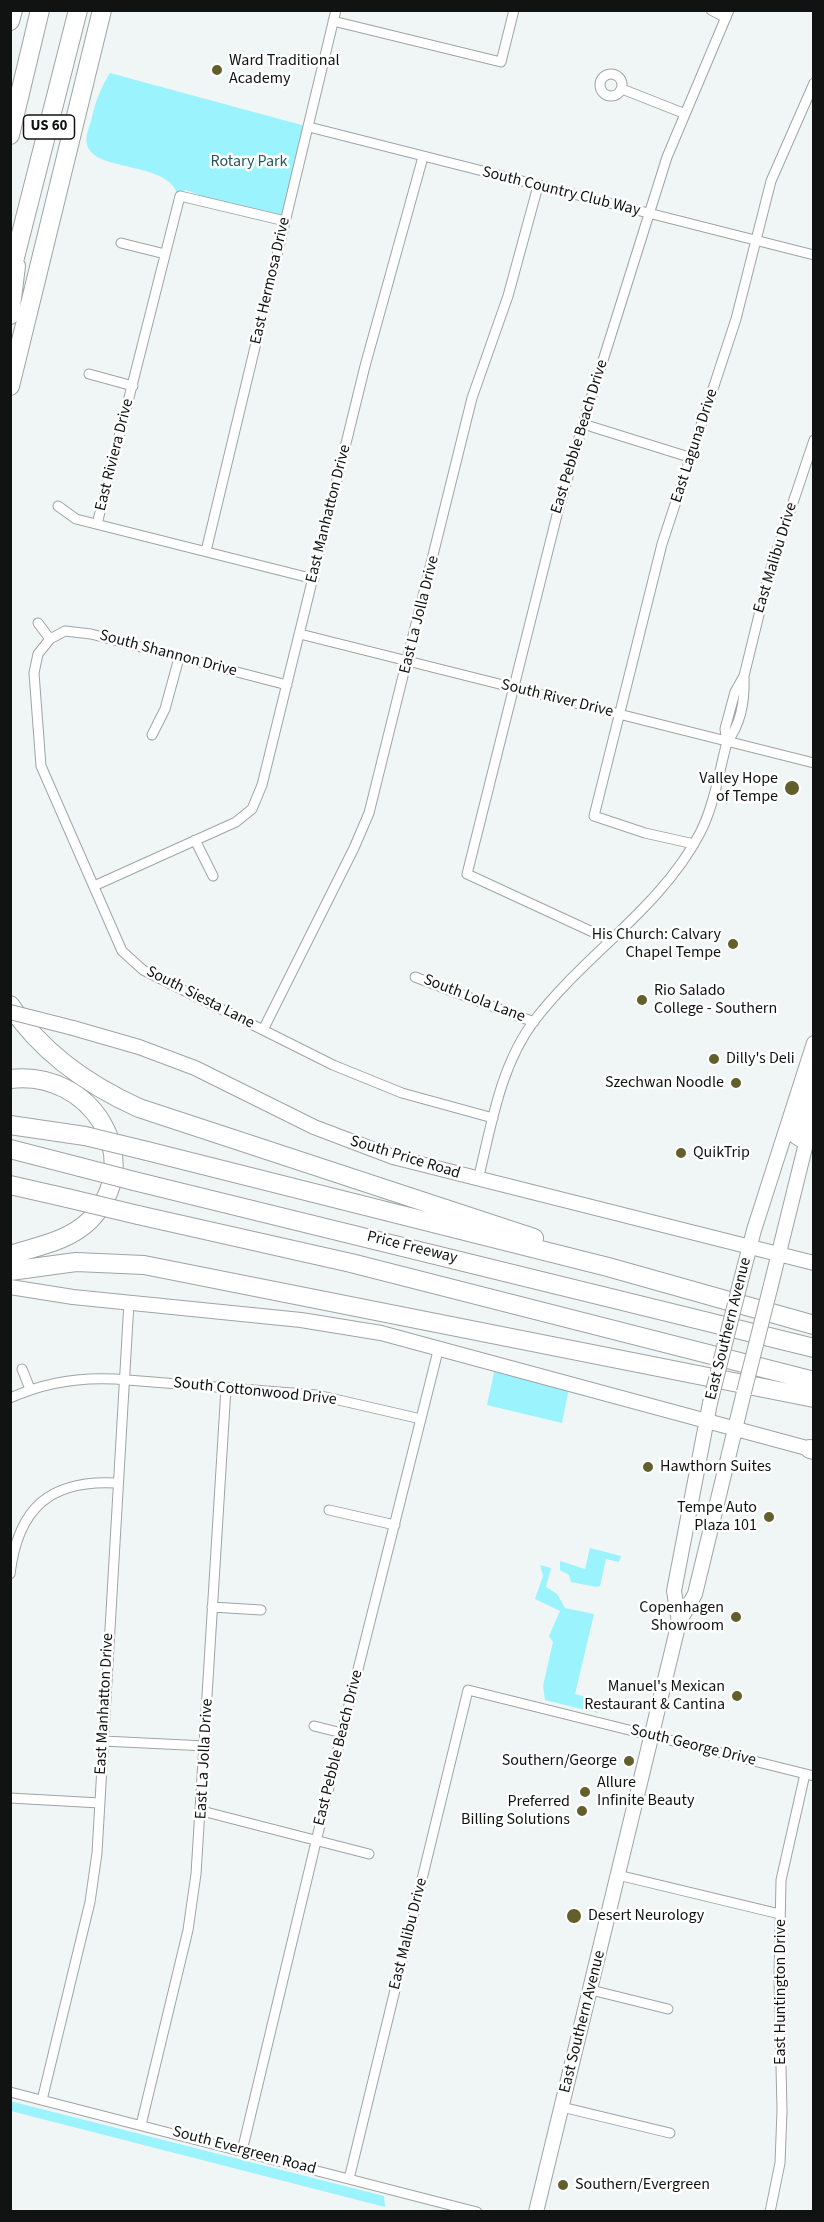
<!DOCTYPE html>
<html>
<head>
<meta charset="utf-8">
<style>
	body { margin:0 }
	#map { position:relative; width:824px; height:2222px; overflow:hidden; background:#f0f5f6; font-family:"Source Sans 3",sans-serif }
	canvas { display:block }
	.frame { position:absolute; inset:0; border:12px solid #111313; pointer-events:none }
</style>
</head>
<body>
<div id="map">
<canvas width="824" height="2222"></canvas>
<div class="frame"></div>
</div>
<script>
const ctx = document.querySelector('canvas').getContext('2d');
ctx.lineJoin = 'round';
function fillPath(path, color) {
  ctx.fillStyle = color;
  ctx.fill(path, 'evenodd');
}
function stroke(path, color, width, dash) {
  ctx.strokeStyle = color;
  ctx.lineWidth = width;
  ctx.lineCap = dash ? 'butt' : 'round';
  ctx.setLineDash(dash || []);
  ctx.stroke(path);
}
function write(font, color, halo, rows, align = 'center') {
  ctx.font = font + ' "Source Sans 3",sans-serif';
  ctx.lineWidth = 5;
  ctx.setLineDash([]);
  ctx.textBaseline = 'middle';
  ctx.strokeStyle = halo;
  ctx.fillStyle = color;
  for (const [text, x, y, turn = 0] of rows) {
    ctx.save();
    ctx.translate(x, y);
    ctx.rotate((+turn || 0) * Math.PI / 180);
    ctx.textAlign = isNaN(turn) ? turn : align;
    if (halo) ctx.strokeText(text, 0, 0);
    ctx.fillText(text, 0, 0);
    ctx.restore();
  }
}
fillPath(new Path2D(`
	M110,73l199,54 -24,94 -50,-12 -49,-19 -9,3c-11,-32 -85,-21 -90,-49 -2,-7 2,-16 4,-23 4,-18 9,-32 19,-48z
	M495,1368l74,20 -7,35 -75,-18z
	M590,1548l31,8 -2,6 -13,-3 -6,27 -3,1 -26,-5 -2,-7 -9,-5v-9l25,8z
	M540,1565l11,3 -5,19 11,7 8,14 29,6 -19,80 26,7 -3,12 -53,-13 -2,-14 10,-44 -4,-6 11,-25 -25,-12 8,-23z
	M10,2101l374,95 1,11 -374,-96z`), '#9bf3fe');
const minor = new Path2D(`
	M711,10l15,8
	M333,21l168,41 13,-52
	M600 85a11 11 0 1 1 22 0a11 11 0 1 1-22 0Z
	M622,89l61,24
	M309,127l505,128
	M121,243l44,11
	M89,374l44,12
	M583,424l109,34
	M58,506l18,13 238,60
	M97,524l83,-328 105,25
	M206,551l130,-541
	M38,623l12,16
	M300,634l514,129
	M287,685l-196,-51 -26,-3 -15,8 -12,15 -4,19 7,93 81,185 21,19 190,95 69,28 91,25
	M152,735l13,-26 14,-51
	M727,742c14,-18 18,-43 17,-66
	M195,840l18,36
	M694,844l-49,-11 -51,-17 68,-272 74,-225 35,-138 43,-98
	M94,886l142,-64 16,-13 10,-24 103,-419 58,-209
	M610,940l-143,-66 90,-359 26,-91 84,-267 62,-147
	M415,977l119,45
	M263,1030l91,-182 15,-35 103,-415 36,-102 30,-110
	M478,1180c13,-53 22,-114 56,-159 50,-66 127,-113 166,-188 14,-27 19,-61 27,-91l-2,-13 10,-37 9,-16 25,-102 45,-134
	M22,1369l8,20
	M10,1398c35,-16 68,-21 105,-19l202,16 104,24
	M329,1510l66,15
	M10,1574c8,-66 40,-95 107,-91
	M212,1607l49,3
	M314,1726l28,7
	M103,1741l103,5
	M10,1798l90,5
	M202,1811l167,43
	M618,1875l162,39
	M591,1990l77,19
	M10,2092l467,120
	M42,2100l48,-198 7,-49 32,-551
	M562,2107l108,26
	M141,2125l47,-195 8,-56 30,-486
	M242,2151l100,-418 97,-386
	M349,2179l119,-489 346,86
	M770,2212l10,-49 2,-52 -3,-134 2,-97 24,-106`);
const secondary = new Path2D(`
	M73,1028l66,19 56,21 119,59 79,30 421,106
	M806,1143l-10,-6 18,-64
	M740,1284l14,-54 60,-187
	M771,1285l43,-174
	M10,1287l63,10 228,23 80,13 433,117
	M679,1622l-5,-31 36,-188
	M536,2212l143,-590 16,-28 49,-202`);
const motorway = new Path2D(`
	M10,21l3,-11
	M10,135l30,-125
	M10,277l68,-267
	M10,315l6,-49
	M10,386l92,-376
	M10,1005c31,47 78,80 129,103l395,130
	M10,1079c81,-10 138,81 80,141 -21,21 -52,26 -80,35
	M10,1125l75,11
	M10,1149l70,18
	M147,1151l461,116 206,58
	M134,1181l680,167
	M10,1185l57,13
	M138,1215l213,48 463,118
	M10,1271l66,-9 68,3 670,133
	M810,1449l4,1`);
stroke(minor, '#9fa4a4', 11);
stroke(secondary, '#9fa4a4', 16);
stroke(motorway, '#9fa4a4', 20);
stroke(minor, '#fff', 9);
stroke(secondary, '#fff', 14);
stroke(motorway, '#fff', 18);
const secondaryBridge = new Path2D(`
	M10,1012l63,16
	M744,1392l27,-107
	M710,1403l30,-119`);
const motorwayBridge = new Path2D(`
	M85,1136l62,15
	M80,1167l54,14
	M67,1198l71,17`);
stroke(secondaryBridge, '#9fa4a4', 16, []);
stroke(motorwayBridge, '#9fa4a4', 20, []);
stroke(secondaryBridge, '#fff', 14);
stroke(motorwayBridge, '#fff', 18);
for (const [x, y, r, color] of [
	[217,70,6,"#625f2b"],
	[792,788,8,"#625f2b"],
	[733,944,6,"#625f2b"],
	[642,1000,6,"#625f2b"],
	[714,1059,6,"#625f2b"],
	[736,1083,6,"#625f2b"],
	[681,1153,6,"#625f2b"],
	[648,1467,6,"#625f2b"],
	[769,1517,6,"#625f2b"],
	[736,1617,6,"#625f2b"],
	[737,1696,6,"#625f2b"],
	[629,1761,6,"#625f2b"],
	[585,1792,6,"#625f2b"],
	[582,1811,6,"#625f2b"],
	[574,1916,8,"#625f2b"],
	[563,2185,6,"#625f2b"]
]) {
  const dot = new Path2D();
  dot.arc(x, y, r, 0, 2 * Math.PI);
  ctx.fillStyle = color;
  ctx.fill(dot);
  stroke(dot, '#fff', 2);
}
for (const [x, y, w] of [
	[49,127,51]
]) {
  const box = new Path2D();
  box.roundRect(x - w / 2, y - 12, w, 24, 4.5);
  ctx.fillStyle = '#fff';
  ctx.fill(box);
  stroke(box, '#111313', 1.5);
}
write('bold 15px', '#111313', null, [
	["US 60",49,127]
]);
write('16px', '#111313', '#fff', [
	["Ward Traditional",229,61],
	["Academy",229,79],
	["Valley Hope",778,779,"right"],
	["of Tempe",778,797,"right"],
	["His Church: Calvary",721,935,"right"],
	["Chapel Tempe",721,953,"right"],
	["Rio Salado",654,991],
	["College - Southern",654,1009],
	["Dilly's Deli",726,1059],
	["Szechwan Noodle",724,1083,"right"],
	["QuikTrip",693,1153],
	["Hawthorn Suites",660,1467],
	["Tempe Auto",757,1508,"right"],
	["Plaza 101",757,1526,"right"],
	["Copenhagen",724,1608,"right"],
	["Showroom",724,1626,"right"],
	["Manuel's Mexican",725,1687,"right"],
	["Restaurant & Cantina",725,1705,"right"],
	["Southern/George",617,1761,"right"],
	["Allure",597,1783],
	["Infinite Beauty",597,1801],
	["Preferred",570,1802,"right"],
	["Billing Solutions",570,1820,"right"],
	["Desert Neurology",588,1916],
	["Southern/Evergreen",575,2185]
], 'left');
write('16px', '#25585e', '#fff', [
	["Rotary Park",249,162]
]);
write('16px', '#111313', '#fff', [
	["South Country Club Way",561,192,14],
	["East Hermosa Drive",271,281,-77],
	["East Pebble Beach Drive",580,437,-73],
	["East Laguna Drive",695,446,-72],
	["East Riviera Drive",115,455,-76],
	["East Manhatton Drive",329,514,-76],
	["East Malibu Drive",776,558,-73],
	["East La Jolla Drive",420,615,-76],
	["South Shannon Drive",168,654,15],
	["South River Drive",557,699,14],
	["South Siesta Lane",200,998,27],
	["South Lola Lane",474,999,21],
	["South Price Road",405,1158,17],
	["Price Freeway",412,1248,14],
	["East Southern Avenue",729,1329,-76],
	["South Cottonwood Drive",255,1392,6],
	["East Manhatton Drive",105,1704,-87],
	["South George Drive",693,1746,14],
	["East Pebble Beach Drive",339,1748,-76],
	["East La Jolla Drive",205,1759,-87],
	["East Malibu Drive",409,1934,-76],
	["East Huntington Drive",781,1992,-90],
	["East Southern Avenue",583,2022,-76],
	["South Evergreen Road",244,2151,15]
]);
</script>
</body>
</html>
